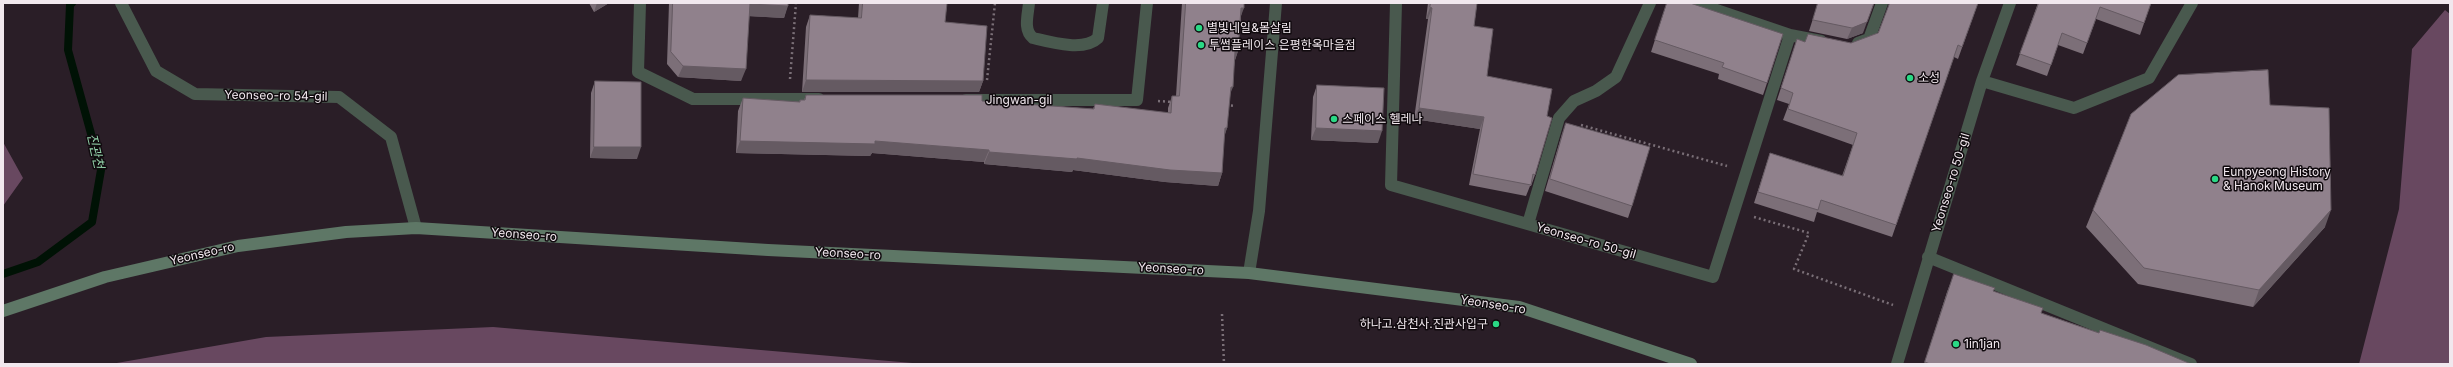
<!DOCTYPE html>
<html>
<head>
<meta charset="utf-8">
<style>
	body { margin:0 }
	#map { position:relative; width:2453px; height:367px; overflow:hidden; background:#2a1e27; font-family:Inter,sans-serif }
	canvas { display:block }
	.frame { position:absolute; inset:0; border:4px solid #f1e8ee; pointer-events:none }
</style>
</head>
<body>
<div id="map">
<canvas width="2453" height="367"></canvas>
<div class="frame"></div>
</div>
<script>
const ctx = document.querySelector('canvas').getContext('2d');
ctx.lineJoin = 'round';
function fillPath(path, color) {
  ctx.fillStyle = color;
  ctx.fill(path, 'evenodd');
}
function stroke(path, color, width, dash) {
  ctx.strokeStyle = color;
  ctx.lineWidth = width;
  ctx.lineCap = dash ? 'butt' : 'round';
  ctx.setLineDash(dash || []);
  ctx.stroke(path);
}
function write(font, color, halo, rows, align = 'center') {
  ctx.font = font + ' Inter,"Noto Sans KR",sans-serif';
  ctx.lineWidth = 3;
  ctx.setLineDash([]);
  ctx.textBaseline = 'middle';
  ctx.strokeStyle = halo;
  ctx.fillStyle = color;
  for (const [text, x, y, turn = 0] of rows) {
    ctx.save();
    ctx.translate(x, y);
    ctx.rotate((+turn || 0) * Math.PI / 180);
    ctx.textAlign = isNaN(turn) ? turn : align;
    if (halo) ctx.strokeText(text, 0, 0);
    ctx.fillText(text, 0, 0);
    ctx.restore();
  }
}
fillPath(new Path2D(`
	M2445,10l5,4v350h-91l40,-155 13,-160z
	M3,142l20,36 -20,28z
	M493,327l431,37h-813l155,-27z`), '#684860');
stroke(new Path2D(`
	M3,274l35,-12 54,-40 9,-52 -33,-120 2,-45 2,-2`), '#001205', 8);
stroke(new Path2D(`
	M790,79l6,-76
	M987,80l8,-77
	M1158,101l15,1
	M1226,105l9,1
	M1581,125l146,41
	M1754,217l55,16 -15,36 99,36
	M1222,314l2,50`), '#7a6f77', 2.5, [2, 3]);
stroke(new Path2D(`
	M1029,3c-1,12 -6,27 4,35 17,4 51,14 65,0l5,-35`), '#49594e', 12);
stroke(new Path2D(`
	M121,3l35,68 39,23 144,3 52,40 25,91
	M640,3l-2,69 55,27h126
	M1396,3l-5,182 322,92 77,-242
	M1696,3l94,32 31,6
	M1858,43l11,-4 13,-36
	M1982,81l92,27 75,-30 43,-75
	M966,100h171l10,-97
	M1528,224l31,-106 15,-17 22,-10 20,-14 34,-74
	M1928,257l263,107
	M1249,273l10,-62 17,-208
	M1897,364l85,-283 28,-78`), '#49594e', 12);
stroke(new Path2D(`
	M3,311l102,-34 133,-31 108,-14 70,-4 352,22 481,23 270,34 172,57`), '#5e7766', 12);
fillPath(new Path2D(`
	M589,3h20l-15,9z
	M669,3h119l-4,15 -35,-2 -8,65 -63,-4 -11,-13z
	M859,3h88l-2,19 38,59 -4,11h-177l4,-65 4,-12 48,3z
	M1182,3h62l-3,13 -3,35 -3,9 -5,34 -3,34 -3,8 -2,37 -4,13 -53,-4 -92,-12 -1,2 -88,-8v-2l-112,-9 -2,3 -134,-3 2,-42 5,-13 56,4 1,-2h4l2,-5 176,6 111,8 2,-5 73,9v-5l4,-12h4z
	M1428,3h49l-3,23 13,50 48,99 -4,11h-1l-4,10 -57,-11 11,-56 -66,-10 14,-100h-2z
	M1667,3l100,80 -4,12 -45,-16 1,-5 -68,-22z
	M1818,3l45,30 -16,6 -38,-8z
	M1888,3h90l-20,56 -4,-2 -62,180 -75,-25 -3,10 -60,-19 16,-50 72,23 11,-31 -70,-25 6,-16 -12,-4 20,-61 8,3 46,1 27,-10 11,-28z
	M2038,3h113l-11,32 -44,-16 -13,35 -25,-9 -11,31 -31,-11z
	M595,81l42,78 -47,-1 1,-65z
	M1317,85l61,58 -67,-3 2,-43z
	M2270,105l55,122 -72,80 -115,-23 -52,-57 7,-17z
	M1566,123l66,83 -4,12 -83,-27 17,-57z
	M1954,274l39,17 48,22 150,51h-267l23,-72z`), '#7c6f78');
fillPath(new Path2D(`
	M597,3h12l-15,9z
	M750,4l38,2 -4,12 -38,-2z
	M1430,7l2,1 -4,11h-2z
	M1241,8h3l-5,13z
	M1867,22l-4,11 -16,6 5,-11z
	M1235,51h3l-4,12z
	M683,66l63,3 -5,12 -63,-4z
	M806,80l177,1 -4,11h-177z
	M1231,87h2l-5,12z
	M1419,108l65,9 -4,12 -66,-10z
	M1225,128h2l-4,13z
	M1316,128l66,3 -4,12 -67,-3z
	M740,141h135l114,9 -5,12 -112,-9 -2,3 -134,-3z
	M594,147h47l-4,12 -47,-1z
	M989,152l88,6 145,15 -4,13 -53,-4 -92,-12 -1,2 -88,-8z
	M2331,210l-6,17 -72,80 6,-17z`), '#655a62');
const building = new Path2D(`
	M673,3h115v3l-38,-2 -4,65 -63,-3 -12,-14z
	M863,3h84l-2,19 42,4 -4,55 -177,-1 4,-65 51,3z
	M1186,3h58v5h-3l-3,43h-3l-2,36h-2l-4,41h-2l-3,45 -52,-3 -93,-12v1l-88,-7v-2l-114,-9v3l-135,-3 3,-43 57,4v-2h5l1,-5h176v6l112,8 1,-5 76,9 1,-17h7z
	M1431,3h46l-3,23 19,3 -6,47 65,13 -5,27 5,2 -17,57 -2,-1 -2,11 -58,-11 11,-57 -65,-9 13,-100 -2,-1z
	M1667,3h23l93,31 -16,49 -45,-16 2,-4 -69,-23z
	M1818,3h56l-7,19 -15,6 -39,-8z
	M1890,3h88l-16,44 -4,-2 -62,180 -75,-25 -3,10 -60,-18 12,-39 73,23 14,-43 -69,-24 5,-16 -12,-5 16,-49 8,3 3,-8 43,9 27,-10z
	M2039,3h112l-7,20 -44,-16 -13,36 -25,-10 -11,32 -31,-11z
	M2268,70l2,35 59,3 2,102 -72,80 -115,-22 -51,-58 38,-96 47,-39z
	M595,81l46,1v65h-47z
	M1317,85l67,3 -2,43 -66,-3z
	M1566,123l84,24 -18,59 -82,-27z
	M1954,274l41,14 -2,3 50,17 -2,5 58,20 1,-3 46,15 45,19h-261l-5,-2z`);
fillPath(building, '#90818c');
stroke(building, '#655a62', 1);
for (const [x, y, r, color] of [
	[1199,28,4,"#2ad885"],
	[1201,45,4,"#2ad885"],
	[1910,78,4,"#2ad885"],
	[1334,119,4,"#2ad885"],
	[2215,179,4,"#2ad885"],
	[1496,324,4,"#2ad885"],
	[1956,344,4,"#2ad885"]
]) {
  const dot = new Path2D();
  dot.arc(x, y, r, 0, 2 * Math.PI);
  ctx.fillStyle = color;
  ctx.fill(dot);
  stroke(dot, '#100a0e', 1.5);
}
write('12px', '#f1e8ee', '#100a0e', [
	["별빛네일&몸살림",1207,28],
	["투썸플레이스 은평한옥마을점",1209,45],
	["소성",1918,78],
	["스페이스 헬레나",1342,119],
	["Eunpyeong History",2223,172],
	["& Hanok Museum",2223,186],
	["하나고.삼천사.진관사입구",1488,324,"right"],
	["1in1jan",1964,344]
], 'left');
write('12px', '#f1e8ee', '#100a0e', [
	["Yeonseo-ro 54-gil",276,96,1],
	["Jingwan-gil",1019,100],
	["Yeonseo-ro 50-gil",1951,183,-73],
	["Yeonseo-ro",524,235,4],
	["Yeonseo-ro 50-gil",1586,241,16],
	["Yeonseo-ro",202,254,-13],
	["Yeonseo-ro",848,254,3],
	["Yeonseo-ro",1171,269,3],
	["Yeonseo-ro",1493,305,9]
]);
write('italic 13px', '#94d4ab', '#100a0e', [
	["진관천",95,151,77]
]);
</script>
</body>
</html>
